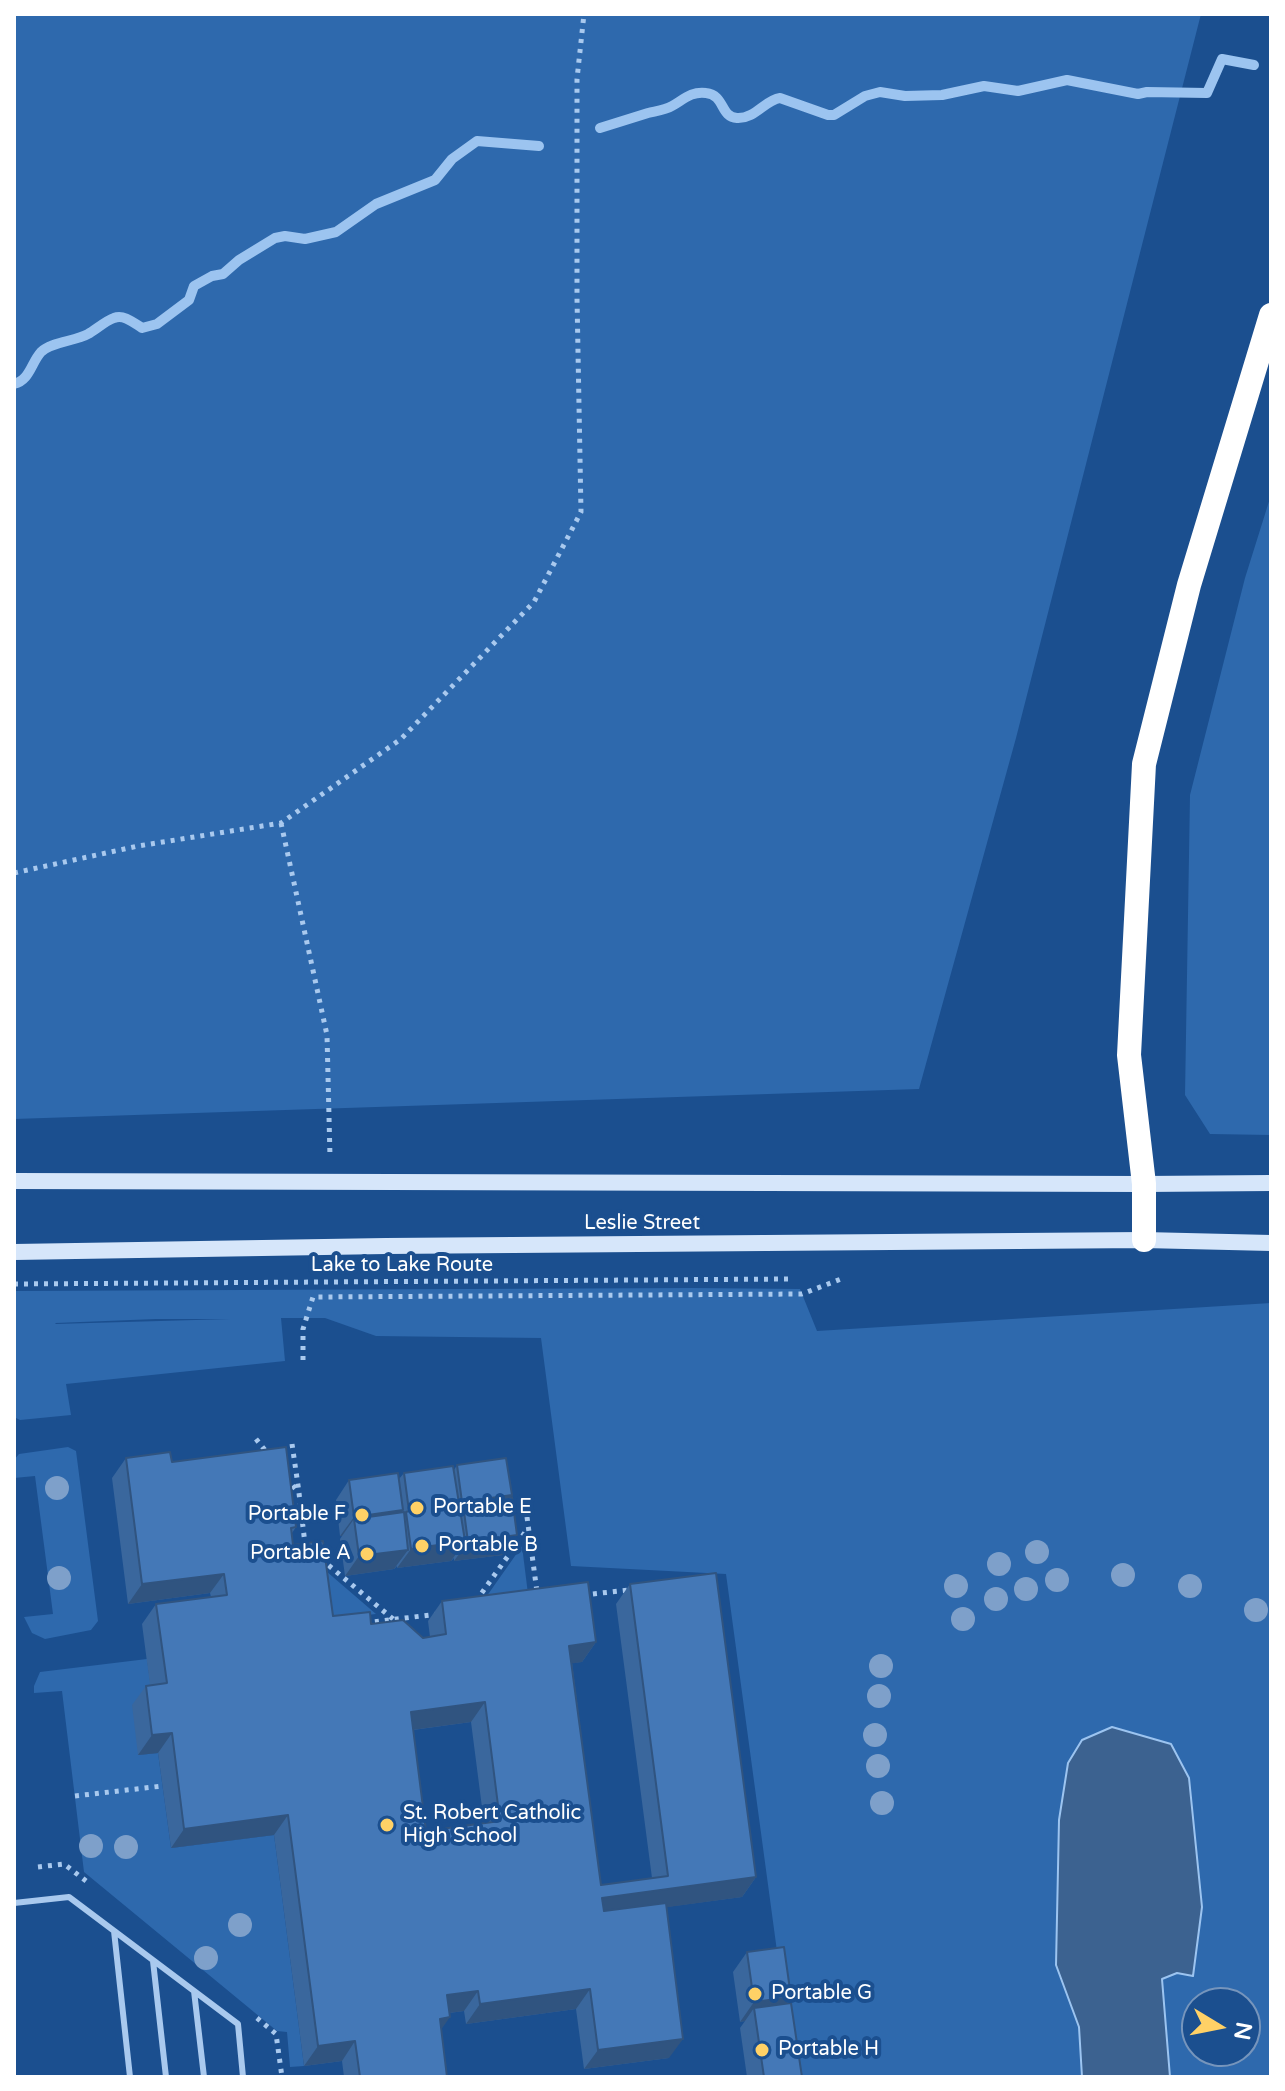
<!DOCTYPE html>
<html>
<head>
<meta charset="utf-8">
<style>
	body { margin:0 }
	#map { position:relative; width:1285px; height:2091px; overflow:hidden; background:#1b4f8f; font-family:"Varela Round",sans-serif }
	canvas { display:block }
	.frame { position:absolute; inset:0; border:16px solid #fff; pointer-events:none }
	.north { position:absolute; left:1181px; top:1987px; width:80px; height:80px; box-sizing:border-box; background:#1b4f8f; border:2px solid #7695bc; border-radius:50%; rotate:100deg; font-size:22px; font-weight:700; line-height:32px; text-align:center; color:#fff }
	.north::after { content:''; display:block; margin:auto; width:28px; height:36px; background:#ffd166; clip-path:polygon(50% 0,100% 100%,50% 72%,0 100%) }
</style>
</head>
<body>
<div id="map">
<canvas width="1285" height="2091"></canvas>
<div class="frame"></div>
<div class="north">N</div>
</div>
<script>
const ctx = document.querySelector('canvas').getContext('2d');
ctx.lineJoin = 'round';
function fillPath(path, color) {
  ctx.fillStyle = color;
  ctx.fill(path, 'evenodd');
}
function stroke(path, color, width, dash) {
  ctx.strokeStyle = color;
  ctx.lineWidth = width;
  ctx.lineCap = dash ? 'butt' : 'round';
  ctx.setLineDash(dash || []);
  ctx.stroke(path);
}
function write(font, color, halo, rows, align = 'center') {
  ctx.font = font + ' "Varela Round",sans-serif';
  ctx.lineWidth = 8;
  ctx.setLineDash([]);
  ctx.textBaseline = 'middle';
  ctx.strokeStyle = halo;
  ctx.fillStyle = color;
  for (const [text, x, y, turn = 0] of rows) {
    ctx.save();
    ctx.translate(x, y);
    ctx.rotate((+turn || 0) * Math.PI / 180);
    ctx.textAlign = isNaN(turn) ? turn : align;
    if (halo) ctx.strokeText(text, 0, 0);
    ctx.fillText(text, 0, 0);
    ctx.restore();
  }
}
fillPath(new Path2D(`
	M14,14h1187l-185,724 -97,351 -905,30z
	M1271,495v640l-61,-1 -25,-39 5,-300 55,-217z
	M692,1288l108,1 17,42 454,-28v774h-477l-68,-503 -155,-8 -30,-228 -165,-2 -51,-18h-44l4,43 -219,23 5,31 -51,5 -6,-3v-126zM156,1319h74l-175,5 1,-1zM1197,2003h48v48h-48z
	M68,1447l8,4 22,170 -7,9 -46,9 -13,-6 -8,-16 29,-3 -18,-138 -21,2v-18l5,-6z
	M522,1546l6,48 -44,6z
	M326,1571l50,43 -44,5z
	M147,1659l6,44 -15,52 20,-2 13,95 103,-13 30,231 -14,1 -3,-35 -10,-1 -193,-159 -22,-181 -28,2v-7l6,-14z`), '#2e69ad');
const water = new Path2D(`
	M1112,1727l59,17 18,34 13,129 -9,69 -16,-3 -15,6 8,98h-88l-3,-50 -23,-62 3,-145 9,-57 14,-23z`);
fillPath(water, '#3c6290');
stroke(water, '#9cc4f0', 2);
stroke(new Path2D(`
	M600,128c16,-5 32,-10 48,-15 8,-2 17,-3 24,-7 11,-6 19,-15 34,-13 19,2 14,24 31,25 18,1 28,-18 43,-20l48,17h6l31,-19 15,-4 25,4 37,-1 42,-9 34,5 49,-11 71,14 9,-2 60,1 15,-34 32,6
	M14,384c16,-4 17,-21 27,-32 10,-10 35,-11 47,-18 7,-4 19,-14 26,-16 10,-4 20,5 28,10l15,-4 32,-24 5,-14 18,-10 11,-2 16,-14 36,-22 10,-2 20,3 31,-7 40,-28 59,-24 17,-21 25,-18 62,5`), '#9cc4f0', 10);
stroke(new Path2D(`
	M281,823l46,212 3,122
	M14,873l124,-27 143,-23 120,-84 133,-137 47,-90 -4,-214v-219l7,-65
	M14,1284l776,-5
	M303,1360v-31l10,-32 489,-3 39,-15
	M256,1439l12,15
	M292,1444l7,48
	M286,1478l13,15 6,51 2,2
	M527,1517l10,75
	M321,1559l72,60
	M583,1595l46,-5
	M476,1601l52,-73
	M365,1623l73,-9
	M75,1796l87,-10
	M38,1867l26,-3 26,20
	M257,2018l19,16 6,43`), '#a9c9ee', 5, [4, 6]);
stroke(new Path2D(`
	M14,1903l55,-6 169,127 5,53
	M114,1931l16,146
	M153,1961l13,116
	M194,1991l10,86`), '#a9c9ee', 6);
stroke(new Path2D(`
	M14,1181l1130,3 127,-1
	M14,1252l372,-6 758,-6 127,3`), '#d6e6fa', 16);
stroke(new Path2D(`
	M1144,1240v-56l-15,-129 15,-291 45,-179 82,-270`), '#fff', 24);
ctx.fillStyle = '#7ea0ca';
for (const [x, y] of [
	[57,1488],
	[1037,1552],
	[999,1564],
	[1123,1575],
	[59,1578],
	[1057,1580],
	[956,1586],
	[1190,1586],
	[1026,1589],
	[996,1599],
	[1256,1610],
	[963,1619],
	[881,1666],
	[879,1696],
	[875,1735],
	[878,1766],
	[882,1803],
	[91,1846],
	[126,1847],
	[240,1925],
	[206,1958]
]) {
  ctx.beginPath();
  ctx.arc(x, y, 12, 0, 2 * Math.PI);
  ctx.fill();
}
fillPath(new Path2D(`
	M126,1458l46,4 124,65 -4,6 1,12 40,71 38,8 52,14 7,-1 -2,-16 14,-20 154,41 -14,20 -10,1 29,222 51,-7 -36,-274 14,-20 126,293 -14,20 -76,10 3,151 -85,11 -8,-60 -110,15 -2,-13 -15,2 -8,17 6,47h-103l-2,-16 -38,5 -30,-231 -103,13 -13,-95 -20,2 -6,-50 14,-19 4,-1 -8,-61 14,-20 55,-7 -1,-4 -82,11 -16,-126zM471,1722l13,101 -58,8 -13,-101z
	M457,1465l53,33 7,37 -14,20 -49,6v-3l-3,3 -54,7v-2l-3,3 -49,7 -5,-37 2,-3h-2l-4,-36 13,-20 50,-1 5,-6 50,-3z
	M747,1952l39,52 16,73h-55l-7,-49 5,-7 -5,1 -7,-50z`), '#3a679d');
fillPath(new Path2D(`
	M512,1495l-14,20 -35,-11 -13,18h-1l13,-20z
	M403,1510l-13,20 -36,-11 -12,17h-2l14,-19z
	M517,1535l-14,20 -49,6 14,-19z
	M465,1541l-14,20 -54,7 14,-19z
	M408,1550l-14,19 -49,7 14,-20z
	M224,1574l-14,19 -82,11 14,-20z
	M596,1642l-14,20 -27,4 14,-20z
	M485,1702l-14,20 -74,10 14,-20z
	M172,1733l-14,20 -20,2 14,-20z
	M288,1815l-14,20 -103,13 13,-19z
	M756,1877l-14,20 -154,21 14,-20z
	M590,1989l-14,20 -110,15 14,-20z
	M478,1991l-14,20 -31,4 14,-20z
	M791,1997l-14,19 -23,-8 -9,13 -5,1 14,-20z
	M450,2017l-14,20 4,-18z
	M683,2039l-14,19 -85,11 14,-19z
	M355,2041l-13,20 -38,5 14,-20z`), '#305480');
const building = new Path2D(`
	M286,1447l10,80 -5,1 2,17 30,-4 10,75 37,-4 1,12 32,-4 20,18 23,-4 -4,-33 146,-19 8,60 -27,4 32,239 67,-9 -38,-292 86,-11 40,304 -154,21 2,13 62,-8 17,136 -85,11 -8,-61 -110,15 -2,-13 -31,4 3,22 -10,2 7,58h-87l-5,-36 -37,5 -30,-231 -104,14 -12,-96 -20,2 -6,-49 21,-3 -11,-79 71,-9 -3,-21 -82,10 -16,-126 44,-6 2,10zM485,1702l15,119 -74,10 -15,-119z
	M506,1458l6,37 -50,7 -5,-37z
	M453,1466l12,75 -54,8 -5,-37 3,-1 -5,-38z
	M398,1473l5,37 -49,7 -5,-37z
	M512,1497l5,38 -49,7 -5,-38z
	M404,1512l4,38 -49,6 -5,-37z
	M784,1947l7,50 -37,5 -7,-50z
	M791,2003l11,74h-38l-10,-69z`);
fillPath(building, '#4478b7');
stroke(building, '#305480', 2);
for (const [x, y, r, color] of [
	[417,1508,8,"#ffd166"],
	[362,1515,8,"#ffd166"],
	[422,1546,8,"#ffd166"],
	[367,1554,8,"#ffd166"],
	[387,1825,8,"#ffd166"],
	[755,1994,8,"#ffd166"],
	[762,2050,8,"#ffd166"]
]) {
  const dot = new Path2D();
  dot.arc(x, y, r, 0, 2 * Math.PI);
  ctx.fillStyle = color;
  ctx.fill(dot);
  stroke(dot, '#1b4f8f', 3);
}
write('20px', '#fff', '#1b4f8f', [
	["Leslie Street",642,1224],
	["Lake to Lake Route",402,1266]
]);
write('20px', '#fff', '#1b4f8f', [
	["Portable E",433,1508],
	["Portable F",346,1515,"right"],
	["Portable B",438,1546],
	["Portable A",351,1554,"right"],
	["St. Robert Catholic",403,1814],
	["High School",403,1837],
	["Portable G",771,1994],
	["Portable H",778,2050]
], 'left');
</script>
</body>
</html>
